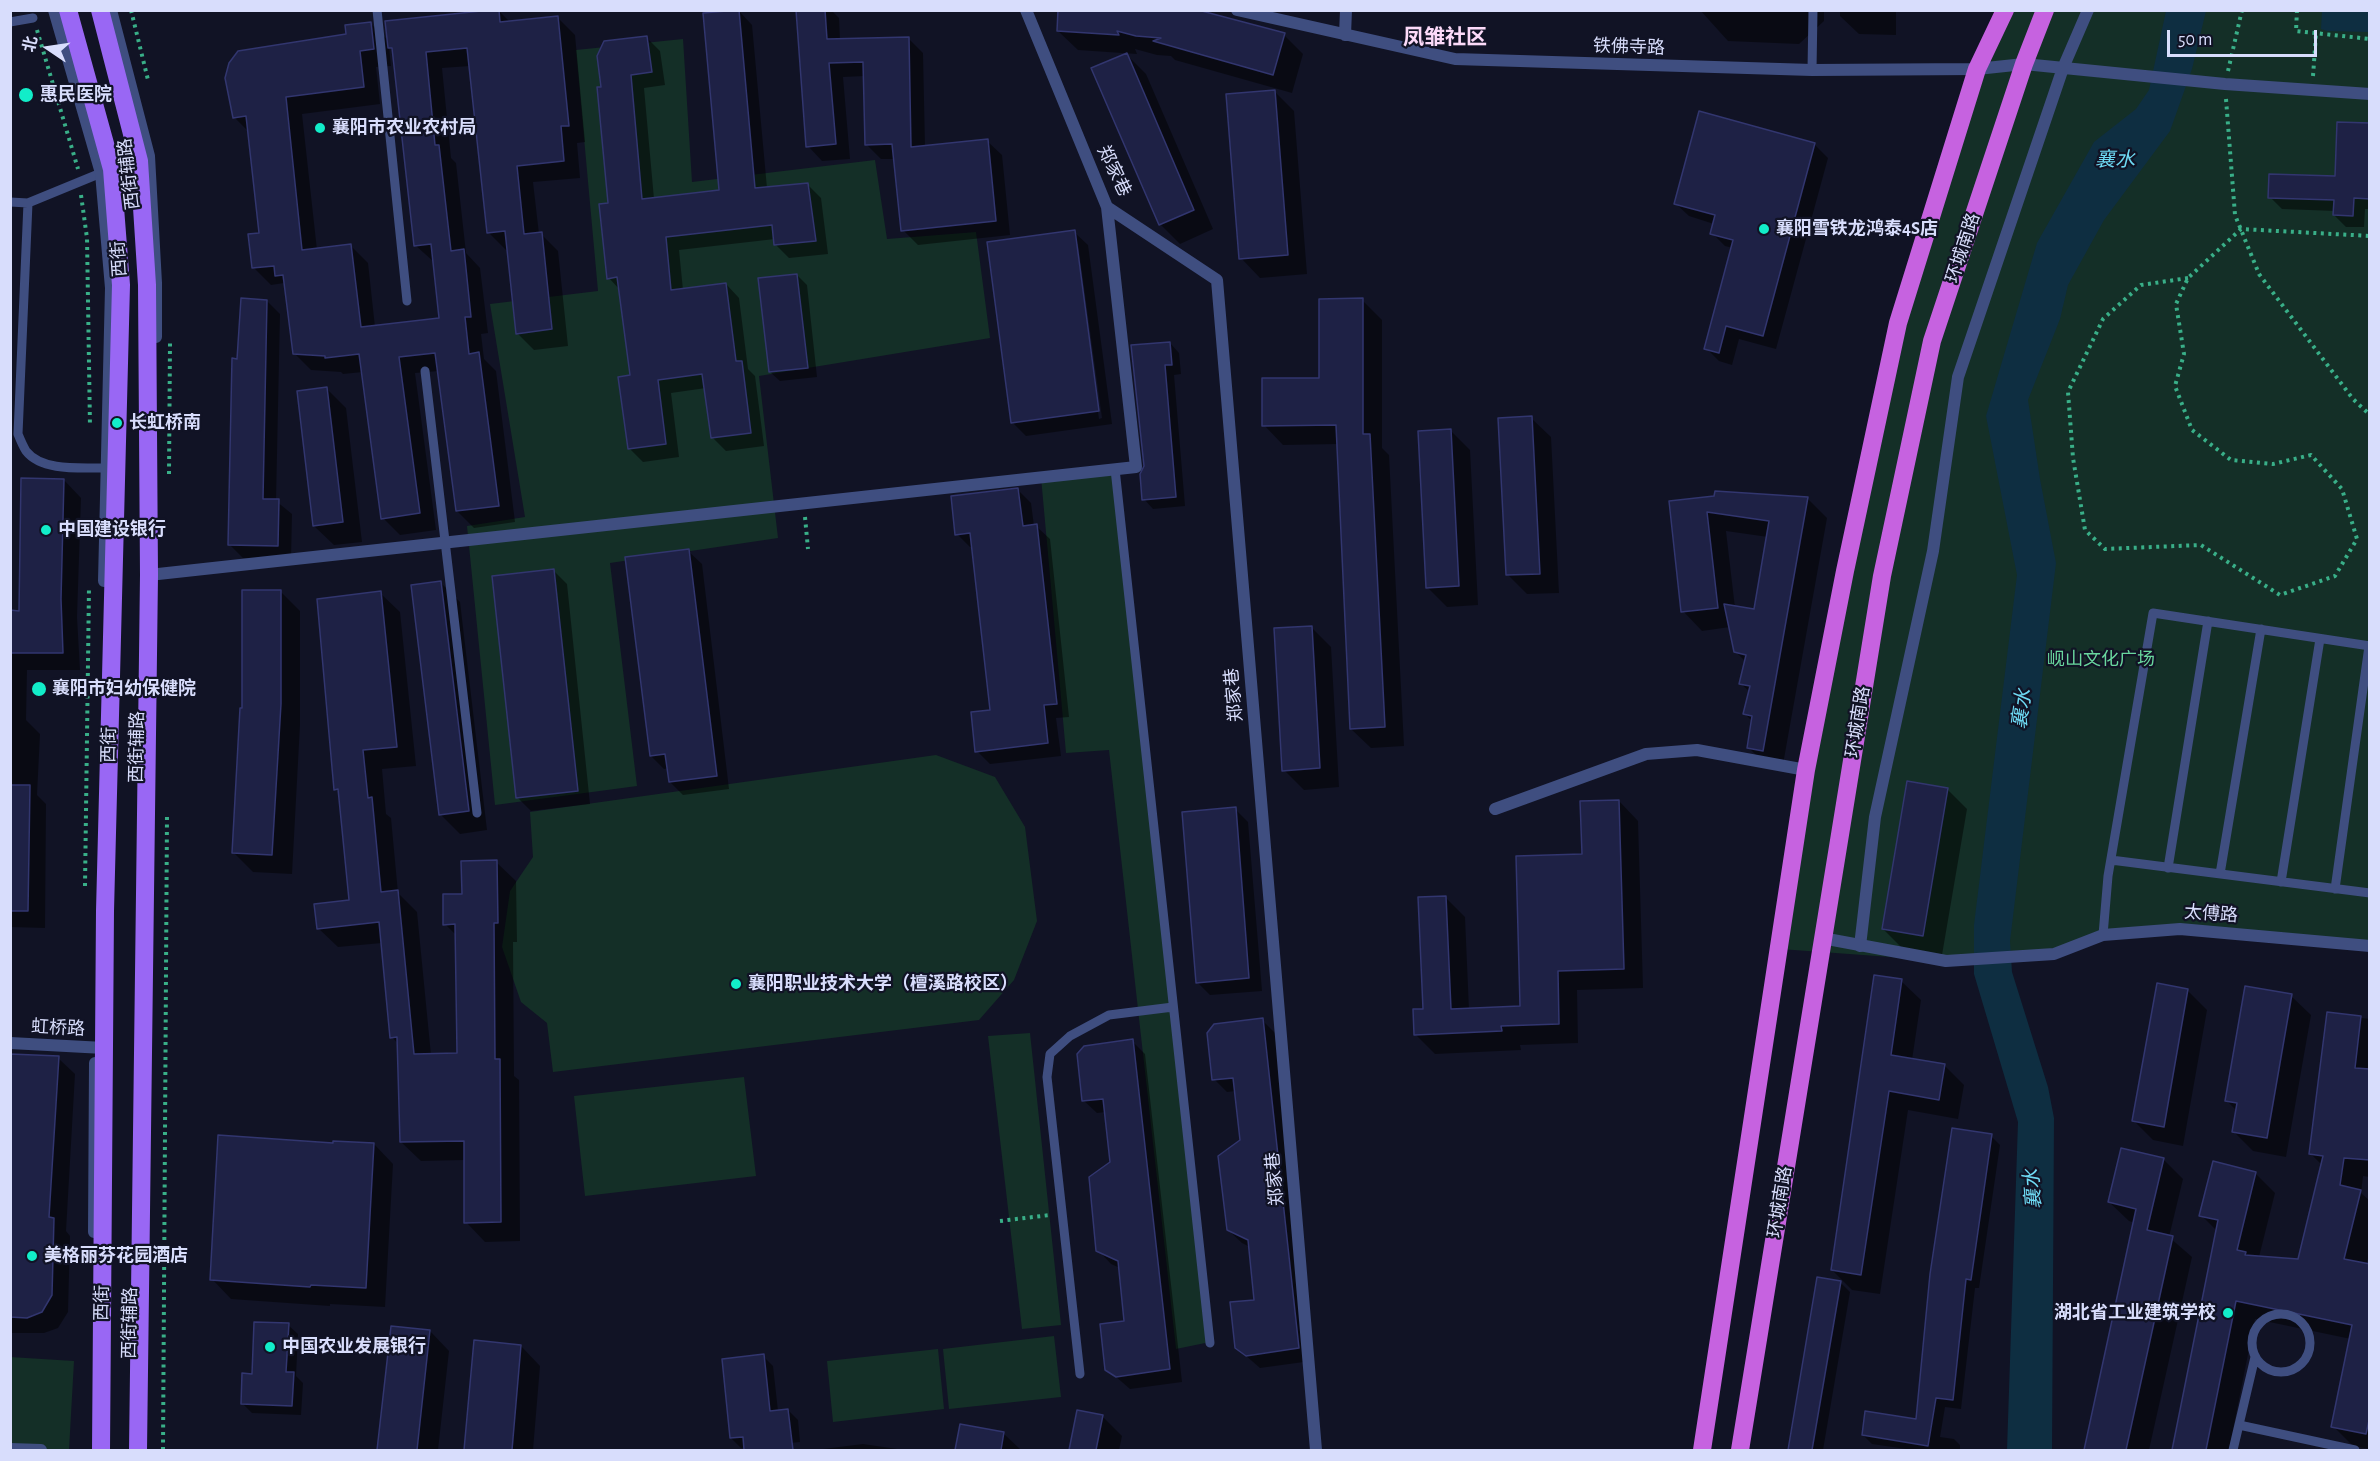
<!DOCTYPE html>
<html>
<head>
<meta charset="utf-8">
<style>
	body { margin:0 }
	#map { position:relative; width:2380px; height:1461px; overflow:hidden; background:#111325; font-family:"Alegreya Sans","Noto Sans SC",sans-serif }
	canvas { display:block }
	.frame { position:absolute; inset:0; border:12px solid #d8ddfc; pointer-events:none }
	.north { position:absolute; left:18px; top:18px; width:60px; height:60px; -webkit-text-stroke:4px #111325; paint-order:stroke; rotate:283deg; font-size:16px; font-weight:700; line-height:24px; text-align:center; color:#d8ddfc }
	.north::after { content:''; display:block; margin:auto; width:21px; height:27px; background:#d8ddfc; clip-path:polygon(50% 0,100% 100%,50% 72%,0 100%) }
	.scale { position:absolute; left:2167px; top:30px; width:150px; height:27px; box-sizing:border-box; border:3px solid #d8ddfc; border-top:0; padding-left:8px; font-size:18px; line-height:21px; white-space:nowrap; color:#d8ddfc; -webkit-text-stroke:4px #111325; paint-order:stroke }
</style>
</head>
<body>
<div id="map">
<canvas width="2380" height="1461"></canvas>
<div class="frame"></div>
<div class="north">北</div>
<div class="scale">50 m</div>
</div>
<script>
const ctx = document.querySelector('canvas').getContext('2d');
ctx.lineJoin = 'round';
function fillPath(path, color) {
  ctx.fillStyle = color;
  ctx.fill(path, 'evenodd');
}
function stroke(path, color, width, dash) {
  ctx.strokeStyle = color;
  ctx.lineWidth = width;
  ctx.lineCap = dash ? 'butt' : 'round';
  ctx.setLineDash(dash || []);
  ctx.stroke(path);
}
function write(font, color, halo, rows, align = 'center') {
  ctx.font = font + ' "Alegreya Sans","Noto Sans SC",sans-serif';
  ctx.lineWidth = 4.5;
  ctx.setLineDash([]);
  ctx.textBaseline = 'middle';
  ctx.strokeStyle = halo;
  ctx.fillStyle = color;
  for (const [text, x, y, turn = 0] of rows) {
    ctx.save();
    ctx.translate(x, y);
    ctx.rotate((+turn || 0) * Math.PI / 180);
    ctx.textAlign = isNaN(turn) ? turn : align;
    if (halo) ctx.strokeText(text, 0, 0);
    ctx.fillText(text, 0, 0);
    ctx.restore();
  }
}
fillPath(new Path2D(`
	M2005,11h364v935l-189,-17 -77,6 -29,17 -128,9 -166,-12 118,-626z
	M683,39l9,143 183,-22 12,79 89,-7 14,106 -231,38 19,162 -168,25 27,223 -142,19 -28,-279 58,-9 -35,-213 108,-13 -22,-241z
	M1115,469l95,873 -34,7 -67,-599 -43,3 -25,-276z
	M936,755l59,22 30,50 12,94 -23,59 -35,40 -426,52 -6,-49 -26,-21 -19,-55 8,-56 23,-34 -3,-45z
	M1030,1033l31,292 -39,4 -34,-293z
	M744,1077l12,99 -171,20 -11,-100z
	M1054,1336l7,61 -112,12 -6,-60z
	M938,1349l6,60 -111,13 -6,-61z
	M10,1357l64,4 -5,89h-58z`), '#142f27');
fillPath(new Path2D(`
	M2166,11h40l-14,58 -22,62 -66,89 -36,65 -8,34 -32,81 12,79 16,84 -46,378 2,31 36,115 6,31 -2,332h-45l11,-328 -44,-148v-49l43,-350 -31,-159 51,-173 57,-101 42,-33 13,-19z
	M2322,11h47v21l-42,-1 -6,-2z`), '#0e2e41');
fillPath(new Path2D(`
	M798,10h33l8,8 1,22 68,-2 15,15 2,94 62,-6 15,14 8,80 -92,10 -15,-15 -8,-71h-14l-14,-14 -2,-69 -22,1 7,82 -28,2 -14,-15z
	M1059,10l225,25 19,19 -11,39 -117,-33 -4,-4 -14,-1 -22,-6 2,5 -59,-4 -20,-19z
	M1700,10h124v11l-25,23 -71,-3z
	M1840,10h114v1h-58v24l-37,-1 -19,-18z
	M499,11l11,11 48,-4 17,17 10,107 -8,1 3,35 -47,4 6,52h2l17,17 10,95 -34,4 -17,-17 -9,-83h-2l-17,-17 -19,-167 -28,2 9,90 5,5 10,90 14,15 8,65 -7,1 3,25 12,12 19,151 -41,6 -17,-17 -18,-140 -24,2 21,157 -36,5 -17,-17 -20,-146 -20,2 -2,-2 -30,-2 -17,-17 -10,-70 -13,2 -17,-17 7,-33 -12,-103 -15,-15 114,-81 23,-12 18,17zM389,47l5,5 21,193 19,17 7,57 -66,8 -7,-64 -17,-17 -34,4 -15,-136 78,-10 -4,-37 15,-1z
	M739,11l13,14 15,163 41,-3 13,13 7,56 -39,4 -13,-13 -1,-6 -96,11 4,40 43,-6 13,14 9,71 7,7 9,70 -38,5 -14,-14 -6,-49 -35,5 8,64 -36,5 -14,-14 2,-72 -11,-86 -11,-12v-74l-7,-116 45,-50 13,13 5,34 -21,3 10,111 67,-7z
	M1126,54l20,20 67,155 -33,15 -20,-20z
	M1274,91l20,20 13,163 -47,4 -19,-20z
	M1700,113l115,32 13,13 -52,191 -37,-10 -7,26 -13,-4 -13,-13 27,-100 -8,-2 -13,-13 2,-9 -25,-8 -14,-13z
	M2370,125v84h-5l-1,18h-18l-12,-12 1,-4 -53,-2 -12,-12 66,-19z
	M1074,232l14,13 24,179 -86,12 -13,-13zM1075,244h3l24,174 -3,1z
	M797,275l10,10 10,92 -37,4 -10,-9z
	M1362,300l20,20v128l7,7 15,291 -33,2 -20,-19 -12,-285 -56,1 -19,-20 57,-45z
	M267,301l13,13 -4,187 16,13 -1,45 -48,-1 -13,-13 8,-185z
	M1170,343l9,10 2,21 -7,1 11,131 -32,3 -9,-10 2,-33 -14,-120z
	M327,389l19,19 16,134 -28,3 -20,-19z
	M1531,418l20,19 8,156 -32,1 -19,-19z
	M1450,430l20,20 8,155 -31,2 -20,-20z
	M64,480l17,18 -4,119 3,53h-53l-1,50 14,14 -3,61 9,9 -1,124 -35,-1v-315l10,1z
	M1018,490l13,13 3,23h2l14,13 19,178 -13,1 5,38 -71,8 -13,-13 15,-39 -19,-165h-3l-13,-13z
	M1807,498l20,20 -45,252 -14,-3 -20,-20 5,-25 -8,-8 5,-22 -9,-8 5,-22 -11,-11 -5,-24 -28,4 -19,-20 -12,-108zM1726,531l42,6 -13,74 -20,-3z
	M688,551l14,13 27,225 -46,6 -13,-13 -1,-14 -5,1 -13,-13z
	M554,571l13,13 23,220 -59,7 -13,-13z
	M441,583l19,19 27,228 -27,4 -20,-20z
	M280,591l20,20v114l-8,149 -39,-2 -20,-20 11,-142z
	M380,593l20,19 16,154 -34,3 4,45 5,4 7,75 19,19 14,143h27l-1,-119 -12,-12 18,-29 33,-33 20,19 1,61h-4l1,134 5,4 1,161 -35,1 -19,-20 -1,-62 -44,1 -20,-19 -2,-97 -7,-8 -10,-94 -44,4 -20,-19 32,-27 -10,-108 -4,-4z
	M1311,627l20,20 8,140 -35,3 -20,-20z
	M1948,790l19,19 -25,146 -39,-6 -20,-20z
	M1619,801l19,20 5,167 -66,2 1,53 -58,2 1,5 -86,4 -20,-20 9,-24 21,-113 20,20 4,93 52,-3 62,-152z
	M1235,809l13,13 14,169 -52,4 -13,-13z
	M1901,981l20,19 -9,60 32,5 20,20 -6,34 -50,-9 -28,184 -28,-4 -20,-20z
	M2187,990l20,20 -24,136 -30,-6 -19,-19z
	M2291,996l20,19 -25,142 -33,-6 -20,-20 4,-20 -11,-11z
	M2328,1014l42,5v158l-7,-1 -2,17 9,8v51l-4,13h4v184l-17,-3 -20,-20 18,-87 -96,-20 -26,131h-55l43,-219 -16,-16 54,-42 20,20 -16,64 40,3 23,-95 -11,-11z
	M1262,1020l13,13 36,328 -51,7 -23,-20 19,-47 -6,-54 -8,-4 -14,-13 13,-89 -5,-50 -9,1 -13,-13z
	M1132,1041l13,13 37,328 -52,7 -23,-20 19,-47 -6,-54 -9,-4 -13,-14 13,-88 -5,-50 -9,1 -14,-13z
	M58,1058l17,16 -9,157 4,5 -2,76 -10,16 -14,5h-34v-220z
	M1991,1136l9,9 -21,143h-4l-14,121 -16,-2 -5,30 14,2 6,6v5h-47l-41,-6 -9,-9 54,-14z
	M335,1144h39l19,20 -8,143 -55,-3v2l-99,-7 -19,-20z
	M2164,1160l19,19 -14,58 23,20 -43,193h-64l50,-227 -6,-2 -20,-19z
	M1818,1279l22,3 10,10 -27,158h-34z
	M288,1325l10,9 -2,42 7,7 -2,32 -49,-2 -10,-10 11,-28z
	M393,1327l37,4 19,20 -11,99h-59z
	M476,1342l45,4 19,20 -7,84h-67z
	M763,1356l10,10 5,45 10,-1 10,10 2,22 -59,6 -10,-10z
	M1078,1412l24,4 20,20 -3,14h-48z
	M961,1426l43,8 17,16h-64z
	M863,1444l41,6h-89z`), '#0007');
const building = new Path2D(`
	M491,10h8l1,12 58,-6 11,110h-8l3,35 -47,5 7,68 18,-2 10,97 -36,5 -11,-103 -18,2 -20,-185 -41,4 9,93h4l12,106 13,-2 7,68h-6l4,37 10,-2 20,154 -43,5 -21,-158 -36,4 21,156 -39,6 -22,-165 -34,4v-2l-32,-2 -10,-79 -8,1 -1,-10 -22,2 -4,-34 11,-1 -13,-117 -13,2 -8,-40 4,-15 9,-12 108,-17 -1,-9 26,-3 3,27 -14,2 4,36 -78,10 16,153 49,-6 10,83 78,-9 -8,-74 -17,2 -22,-198h-4l-3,-27z
	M739,10l16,178 53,-5 8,58 -42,4 -2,-20 -106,12 5,53 55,-7 10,78h6l9,72 -40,5 -9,-64 -44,6 8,64 -38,5 -10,-72 12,-2 -13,-98 -10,2 -8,-75 9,-1 -11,-116h4l-4,-31 7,-15 43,-5 5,36 -21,3 11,124 77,-9 -16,-177z
	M796,10h29l2,29 82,-2 2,110 77,-8 8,82 -95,10 -9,-87 -27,1 -2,-83 -34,1 7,81 -30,3z
	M1058,10h140l87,23 -12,42 -120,-34 8,-3 -25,-2 -19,-5 2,4 -62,-4z
	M1127,53l67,157 -35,15 -68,-157z
	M1275,90l13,165 -49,4 -13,-165z
	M1699,111l116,32 -52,193 -37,-10 -7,27 -15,-4 29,-109 -23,-6 5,-19 -41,-11z
	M2337,122l33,1v76l-16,-1 -1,18 -20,-1 1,-15 -66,-2 1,-24 66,2z
	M1075,230l24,181 -88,12 -24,-181z
	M797,274l11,94 -39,4 -11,-94z
	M241,298l26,2 -4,199h16l-1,47 -50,-1 4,-187 5,1z
	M1363,298v136h7l15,293 -35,2 -14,-304 -74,1v-48h57v-79z
	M1170,342l2,23h-7l11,132 -34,3 -2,-26 4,-8 -13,-121z
	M327,387l16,135 -30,4 -16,-135z
	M1532,416l8,158 -34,1 -8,-157z
	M1451,429l8,157 -33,2 -8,-157z
	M21,478l43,1 -3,120 2,54h-53v-43l9,1z
	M1018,488l5,38 14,-2 20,180 -13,1 4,38 -73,9 -4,-40 19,-2 -20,-177 -15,2 -4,-39z
	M1715,491l93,6 -45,254 -16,-3 5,-32 -9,-2 7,-28 -11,-2 7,-29 -12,-3 -10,-48 30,5 15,-88 -62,-9 11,96 -37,4 -12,-111 45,-5z
	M689,549l28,227 -48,6 -4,-28 -15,2 -25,-199z
	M554,569l24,222 -62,7 -24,-222z
	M441,581l28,230 -30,4 -28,-230z
	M242,590h39v114l-9,151 -40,-2 8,-145h2z
	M381,591l16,156 -34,3 5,48 4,-1 9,95 17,-2 16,164 43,-1 -2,-129 -12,1v-31h19l-1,-33 36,-1 1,63h-4l1,136h5l1,163 -37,1v-82l-64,1 -3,-105 -7,1 -11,-116 -62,7 -3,-25 35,-4 -11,-111 -4,1 -17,-191z
	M1312,626l8,142 -38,3 -8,-143z
	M1907,781l41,7 -25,148 -41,-7z
	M10,785h20l-2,126h-18z
	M1619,800l5,169 -66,2 1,53 -58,2 1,5 -88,4 -1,-26h10l-5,-112 28,-1 5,113 69,-3 -4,-150 66,-2 -2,-53z
	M1236,807l13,171 -53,5 -14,-171z
	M1874,975l28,4 -11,76 54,9 -6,36 -50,-9 -28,184 -30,-5z
	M2157,983l31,6 -24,138 -32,-6z
	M2245,986l47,8 -25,144 -35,-6 5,-29 -12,-2z
	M2327,1012l34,4 -6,52 15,1v91l-26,-2 -4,27 21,5 -17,69 26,5v152l-4,18 -35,-7 21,-102 -116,-24 -30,149h-34l46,-230 -19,-4 14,-55 43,11 -19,78 9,2 -1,3 53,4 25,-103 -14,-2z
	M1263,1018l36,330 -53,8 -11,-8 -5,-46 24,-2 -6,-60 -21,-10 -9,-74 22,-16 -7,-62 -21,2 -5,-47 7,-9z
	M1133,1039l37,330 -54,8 -11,-7 -5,-46 24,-3 -6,-60 -22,-10 -7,-74 21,-15 -7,-63 -21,2 -5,-47 7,-8z
	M10,1054l49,2 -10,161 5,1 -2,77 -10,17 -15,6 -17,-1z
	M1952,1128l40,6 -21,146 -5,-1 -13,121 -17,-2 -8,48 -66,-11 3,-24 51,8 14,-145z
	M218,1135l115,8v-2l41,2 -8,145 -55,-3 -1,2 -100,-7z
	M2121,1148l43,10 -17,72 26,6 -47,214h-42l52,-241 -28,-7z
	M1817,1277l24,4 -29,169h-24z
	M254,1322l35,1 -3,49h8l-2,34 -51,-2 1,-31 10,1z
	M391,1326l39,4 -13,120h-40z
	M474,1340l47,5 -9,105h-48z
	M764,1354l6,57 18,-2 5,41h-49l-1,-13 -13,1 -8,-79z
	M1077,1410l26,5 -7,35h-27z
	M960,1424l44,8 -3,18h-46z`);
fillPath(building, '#1e2145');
stroke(building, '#32366f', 1.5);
stroke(new Path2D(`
	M131,10l17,70
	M2297,10l-1,21 74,8
	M37,30l41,139
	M2228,71l14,-61
	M2313,76l3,-42
	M2226,99l9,116 24,59 94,125 17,16
	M81,195l6,43 3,189
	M2188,278l-47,7 -38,34 -35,73 5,66 12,72 20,19 96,-4 79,50 55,-19 22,-37 -15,-50 -31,-34 -38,9 -42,-4 -39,-30 -17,-44 9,-32 -8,-50 12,-26 53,-49 129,7
	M169,474l1,-131
	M805,517l3,32
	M85,886l4,-299
	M1000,1221l50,-6
	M163,1450l4,-636`), '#39af88', 4, [3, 4.5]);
stroke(new Path2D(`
	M377,10l30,291
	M10,22l23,-4
	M1812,70l1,-60
	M101,173l-73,30 -10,231c2,5 5,12 8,17 17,22 60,16 85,17
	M10,202l18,1
	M425,371l52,442
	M1115,469l95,874
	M2111,860l259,33
	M2168,868l40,-247
	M2220,874l41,-245
	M2281,882l39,-243
	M2335,889l34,-243
	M2103,935l5,-59 45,-263 217,33
	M2252 1343a29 29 0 1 1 58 0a29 29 0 1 1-58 0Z
	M1080,1374l-33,-297 3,-23 20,-18 39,-21 64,-8
	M2239,1425l116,25
	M2233,1450l22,-93`), '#3f4e80', 9);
stroke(new Path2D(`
	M2024,64l201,20 145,10
	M1860,946l15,-129 58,-266 25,-174 105,-309 25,-58
	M10,1449l31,1`), '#3f4e80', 12);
stroke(new Path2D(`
	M1026,10l81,197 110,73 99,1170
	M1237,10l218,49 357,11 165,-1 47,-5
	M1345,35l1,-25
	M149,575l987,-108 -29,-260
	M1495,809l151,-55 51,-4 109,20
	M1822,938l124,23 108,-7 49,-19 77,-6 190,17
	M10,1043l94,5`), '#3f4e80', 12);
stroke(new Path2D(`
	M54,10l47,163 10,115 -7,293
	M111,10l38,146 7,127v54
	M94,1232l1,-169`), '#3f4e80', 12);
stroke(new Path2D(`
	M68,10l44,159 9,116 -16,626 -4,539
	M100,10l39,151 8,124 2,290 -11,875`), '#9967f4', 18);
stroke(new Path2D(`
	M1702,1450l104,-680 39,-199 53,-248 79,-254 28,-59
	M1740,1450l142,-874 50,-235 92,-277 21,-54`), '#c662e0', 18);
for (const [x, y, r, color] of [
	[26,95,8,"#12edc9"],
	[320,128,6,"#12edc9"],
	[1764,229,6,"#12edc9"],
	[117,423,6,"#12edc9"],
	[46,530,6,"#12edc9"],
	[39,689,8,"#12edc9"],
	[736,984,6,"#12edc9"],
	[32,1256,6,"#12edc9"],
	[2228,1313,6,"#12edc9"],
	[270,1347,6,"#12edc9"]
]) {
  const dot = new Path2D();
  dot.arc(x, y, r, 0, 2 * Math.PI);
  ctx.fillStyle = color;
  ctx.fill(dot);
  stroke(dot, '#111325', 2);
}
write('18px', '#d8ddfc', '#111325', [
	["铁佛寺路",1629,47,2],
	["郑家巷",1114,171,64],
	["西街辅路",129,174,-97],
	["环城南路",1963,248,-72],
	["西街",119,259,-94],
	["郑家巷",1234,695,-95],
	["环城南路",1858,722,-81],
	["西街",109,745,-89],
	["西街辅路",137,747,-89],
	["太傅路",2211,914,4],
	["虹桥路",58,1028,3],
	["郑家巷",1275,1179,-95],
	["环城南路",1780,1202,-81],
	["西街",102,1303,-89],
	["西街辅路",130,1323,-89]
]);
write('bold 18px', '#d8ddfc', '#111325', [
	["惠民医院",40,95],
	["襄阳市农业农村局",332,128],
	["襄阳雪铁龙鸿泰4S店",1776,229],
	["长虹桥南",129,423],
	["中国建设银行",58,530],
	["襄阳市妇幼保健院",52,689],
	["襄阳职业技术大学（檀溪路校区）",748,984],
	["美格丽芬花园酒店",44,1256],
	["湖北省工业建筑学校",2216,1313,"right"],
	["中国农业发展银行",282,1347]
], 'left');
write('18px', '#69d79e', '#111325', [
	["岘山文化广场",2101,660]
]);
write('italic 20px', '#6edaf4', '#111325', [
	["襄水",2115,160],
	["襄水",2022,709,-82],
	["襄水",2033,1189,-94]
]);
write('bold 21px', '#fcdaf9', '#111325', [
	["凤雏社区",1445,38]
]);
</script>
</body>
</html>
